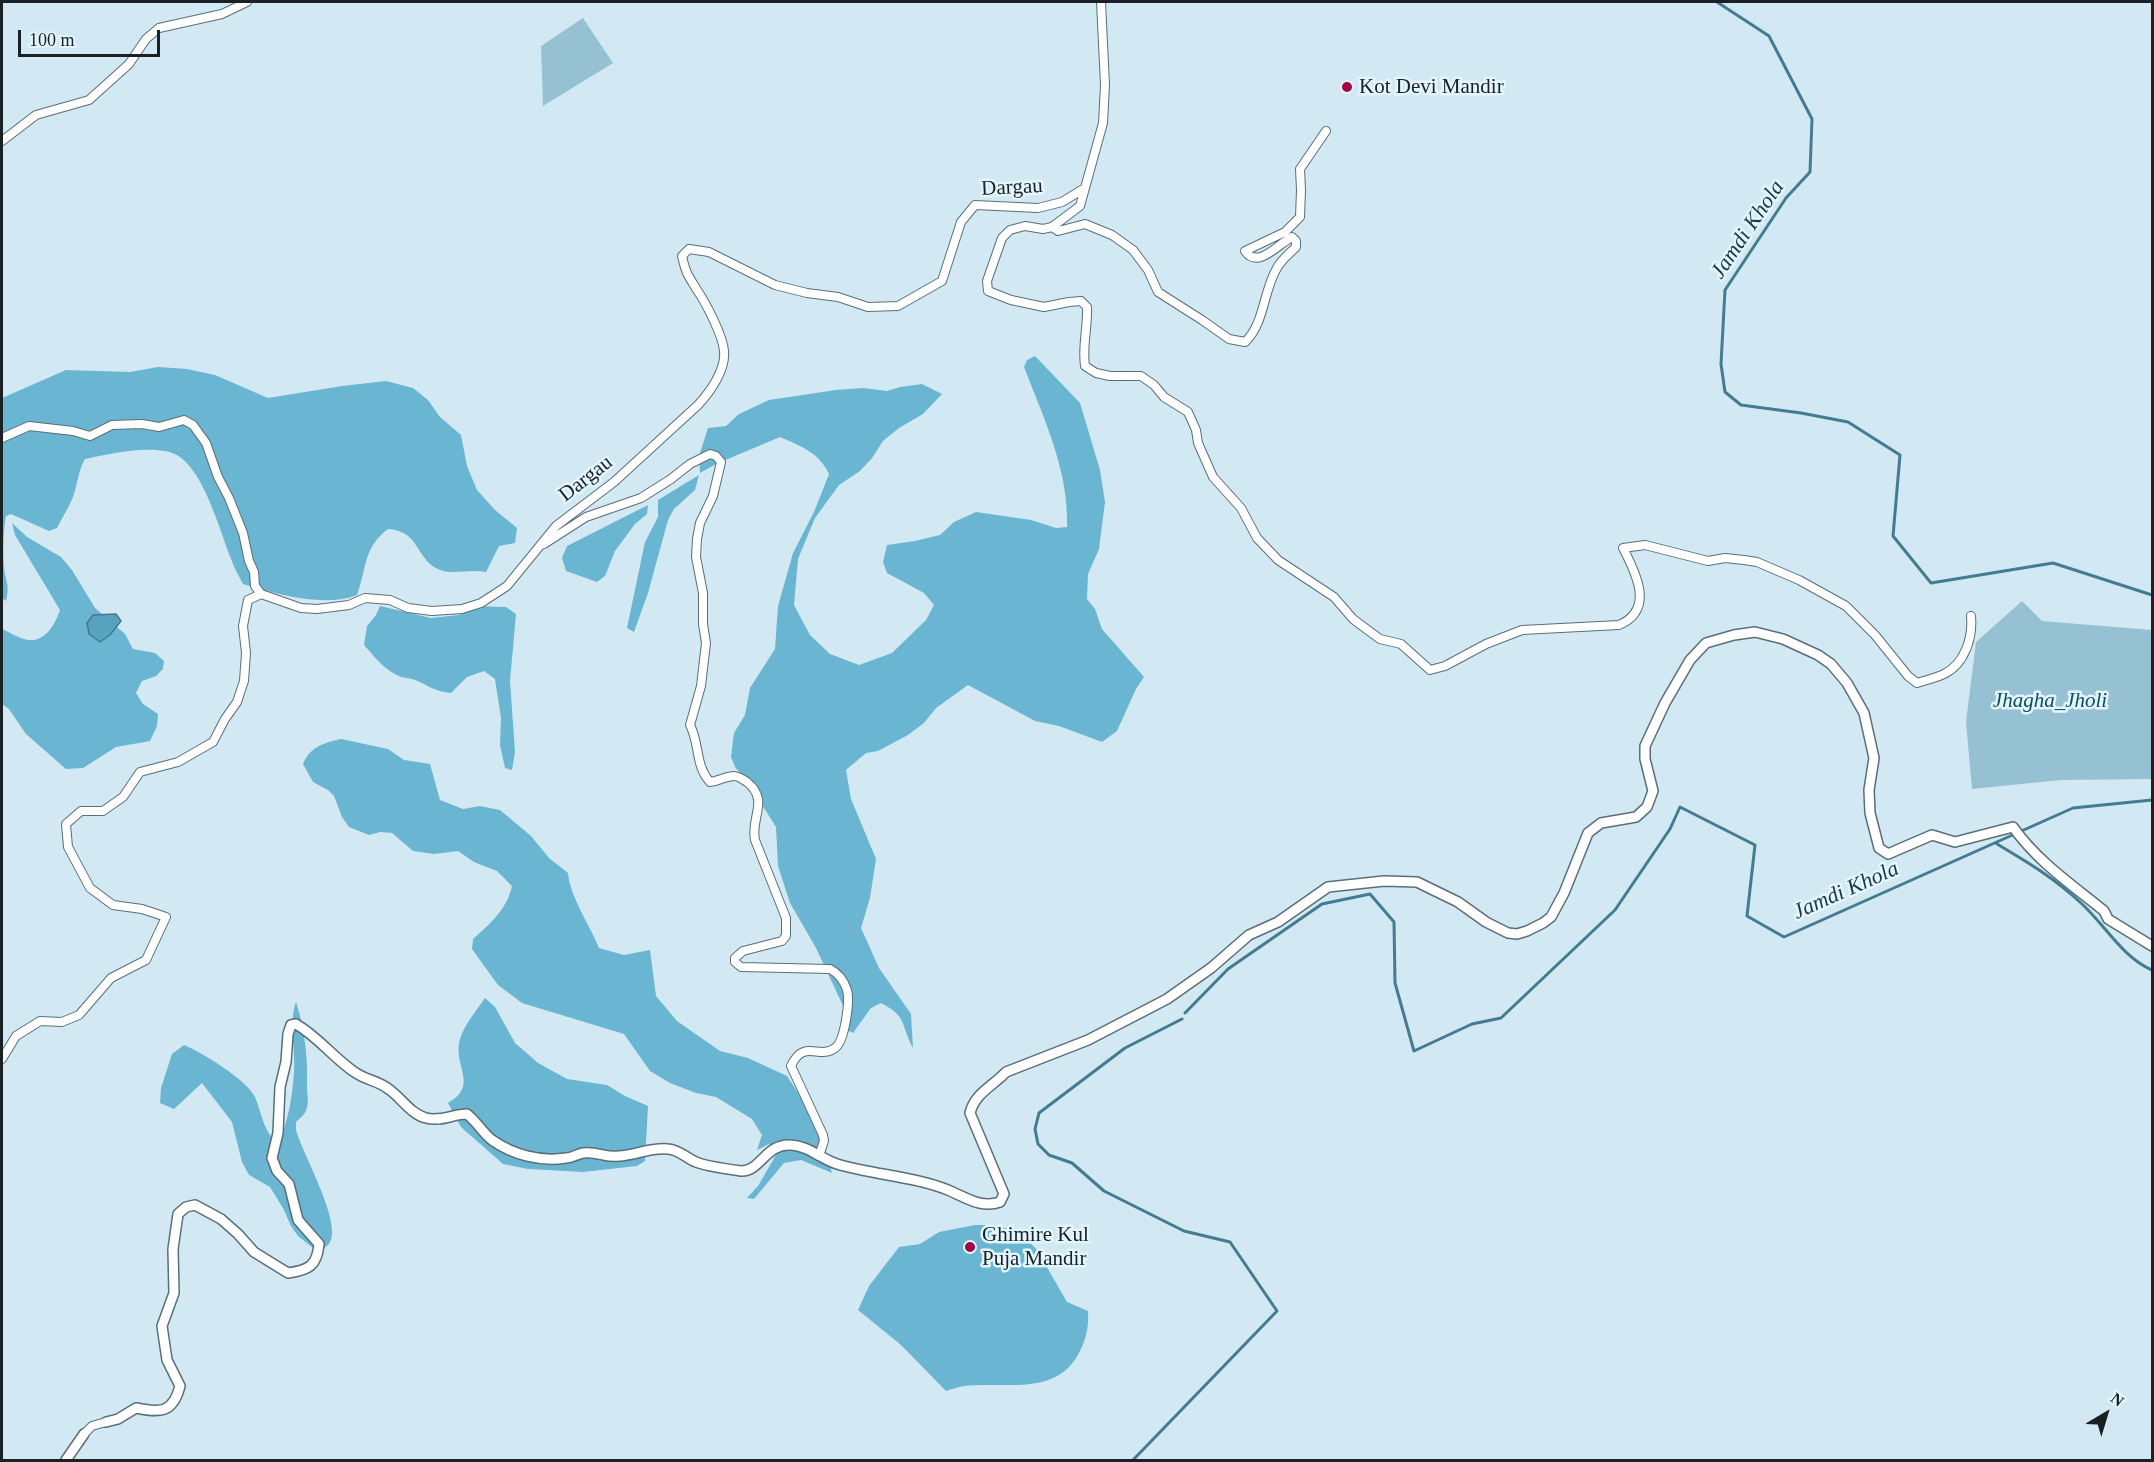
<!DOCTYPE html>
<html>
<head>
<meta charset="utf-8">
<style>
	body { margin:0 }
	#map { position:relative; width:2154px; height:1462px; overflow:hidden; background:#d2e9f3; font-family:"Times New Roman",serif }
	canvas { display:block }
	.frame { position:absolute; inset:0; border:3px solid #192124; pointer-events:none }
	.north { position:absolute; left:2076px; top:1384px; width:60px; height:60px; -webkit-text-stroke:4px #e3f5fd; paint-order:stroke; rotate:38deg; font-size:16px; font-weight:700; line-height:24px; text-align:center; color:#192124 }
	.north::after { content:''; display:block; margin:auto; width:21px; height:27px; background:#192124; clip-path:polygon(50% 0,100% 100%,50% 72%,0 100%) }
	.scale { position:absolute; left:18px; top:30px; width:142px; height:27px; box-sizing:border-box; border:3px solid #192124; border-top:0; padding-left:8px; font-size:18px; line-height:21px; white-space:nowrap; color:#192124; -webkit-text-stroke:4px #e3f5fd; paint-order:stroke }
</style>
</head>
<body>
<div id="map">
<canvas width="2154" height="1462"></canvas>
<div class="frame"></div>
<div class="north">N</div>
<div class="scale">100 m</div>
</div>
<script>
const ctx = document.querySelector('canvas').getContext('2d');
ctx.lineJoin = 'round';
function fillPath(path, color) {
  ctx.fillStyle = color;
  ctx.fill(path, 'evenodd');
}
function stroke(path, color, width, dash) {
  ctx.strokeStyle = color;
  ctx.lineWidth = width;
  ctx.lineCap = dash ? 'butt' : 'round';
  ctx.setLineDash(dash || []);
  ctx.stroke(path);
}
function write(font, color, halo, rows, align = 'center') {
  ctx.font = font + ' "Times New Roman",serif';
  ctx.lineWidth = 5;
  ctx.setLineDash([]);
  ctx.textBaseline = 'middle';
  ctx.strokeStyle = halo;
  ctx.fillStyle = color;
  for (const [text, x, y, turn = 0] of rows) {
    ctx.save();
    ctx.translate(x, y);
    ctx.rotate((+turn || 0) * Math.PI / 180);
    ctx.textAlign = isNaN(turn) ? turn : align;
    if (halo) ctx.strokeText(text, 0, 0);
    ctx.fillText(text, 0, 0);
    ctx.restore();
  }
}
fillPath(new Path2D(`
	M583,18l30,45 -70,43 -2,-60z
	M2022,601l20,20 110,9v149l-91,1 -89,9 -6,-67 10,-80z`), '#96c1d2');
fillPath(new Path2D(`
	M1035,356l45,47 20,67 5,32 -6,47 -11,25 -1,25 8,10 7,20 42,48 -8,12 -19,42 -15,11 -43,-16 -24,-5 -67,-36 -32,23 -12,15 -16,12 -30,16 -12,2 -20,17 5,29 25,60 -6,39 -9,30 18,40 32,46 2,34c-13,-24 -5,-31 -32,-45l-10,5 -18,25 -8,-4v-19l-29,-62 -26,-45 -12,-37 -2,-39 -29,-46 -12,-14 -4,-10 3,-24 11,-18 5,-27 25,-39 3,-43 15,-53 21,-41 15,-38c-10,-22 -29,-28 -49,-37l-64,27 -16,9 -1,-17 9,-28 18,-2 13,-12 30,-14 67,-10 27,-2 24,3 13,-4 22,-3 20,10 -19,20 -24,14 -16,13 -11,17 -12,13 -21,14 -24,33 -17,41 -4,46 16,30 20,19 29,11 33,-12 34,-33 8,-15 -10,-12 -37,-20 -4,-11 4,-17 28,-4 25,-6 14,-13 22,-10 55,8 25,8 11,-1c2,-56 -23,-108 -43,-160l3,-7z
	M158,367l29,2 28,6 53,23 74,-12 44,-5 27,7 15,12 12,17 21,18 6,31 10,24 18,20 22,18 -2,15 -16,3 -13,26c-18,-4 -36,5 -52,-5 -19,-13 -16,-36 -46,-38 -25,19 -21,39 -31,66 -33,13 -81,-1 -114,-11 -4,-8 -9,-16 -12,-25 -11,-28 -26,-84 -51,-102 -20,-15 -72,-3 -95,2 -7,12 -7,24 -12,38 -4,10 -11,21 -16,31l-8,3 -38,-17 -5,2c-3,15 -3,37 -2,52 2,15 6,17 2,33l-4,-3v-200l64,-28 64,2z
	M699,475l-4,15 -21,19 -6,11 -20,73 -14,39 -7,-4 18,-86 13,-25v-17z
	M648,505l-1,9 -12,10 -20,27 -10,25 -8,6 -31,-11 -4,-13 5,-12z
	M12,523l15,14 34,20 11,13 23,38 30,26 8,15 22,4 9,8 -1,8 -7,7 -14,5 -6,12 7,11 15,10 -1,12 -7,15 -34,6 -33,21 -17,1 -40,-35 -17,-25 -7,-5v-75c7,3 18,10 26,11 18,2 27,-16 32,-30l-45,-75z
	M380,606l51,12 28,-3 12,-9 35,1 10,7 -6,67 5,71 -3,18 -7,-2 -5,-23 1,-27 -6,-39 -11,-8 -17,6 -16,16c-18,-2 -21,-7 -36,-13 -5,-2 -10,-2 -14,-3 -16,-6 -27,-21 -37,-32l3,-19 9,-11z
	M341,739l47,10 16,11 26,4 10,36 23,9 17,-3 20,4 31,26 18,22 19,15c2,24 22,52 31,75l25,7 26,-5 6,46 21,25 43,30 28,7 39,18 15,23 19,37 11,37 -31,-13 -17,3 -30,36 -7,-1 11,-12 19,-33 -8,-9 -12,6 5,-15 -10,-16 -36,-22 -20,-4 -26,-10 -20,-12 -26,-37 -102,-31 -24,-18 -26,-36 1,-10c17,-15 34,-30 39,-53l-15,-15 -23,-9 -16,-11 -24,3 -21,-3 -21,-18 -12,-1 -11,3 -20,-8 -7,-10 -8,-21 -6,-6 -15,-8 -10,-18c7,-17 20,-21 38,-25z
	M485,998l10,9 20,36 23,20 29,16 40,6 18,11 23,10 -3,55 -8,5 -54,6 -55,-3 -25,-5 -42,-37 -13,-24c32,-18 4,-38 12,-64 4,-14 17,-29 25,-41z
	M296,1002c9,27 12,58 11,86 0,6 2,13 0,19 -1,7 -6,10 -11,15v8c6,23 48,95 33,114 -3,3 -8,6 -11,8l-20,-16 -7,-10 -8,-18 -13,-21 -21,-12 -7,-13 -10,-40 -30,-39 -28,26 -14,-6 1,-15 11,-34 12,-9c19,8 63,35 71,52 7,17 8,33 22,46 11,-16 16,-51 17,-72 2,-23 -6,-46 2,-69z
	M975,1225h22l25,9 15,16 30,52 21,9c1,17 -2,29 -10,44 -24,42 -75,26 -114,31 -6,1 -12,3 -18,5l-45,-46 -43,-35 11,-24 30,-39 21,-3 19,-12z`), '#6ab6d2');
const water = new Path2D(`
	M116,614l5,7 -11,14 -10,7 -11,-8 -2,-11 6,-8z`);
fillPath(water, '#57a2be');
stroke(water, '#447b90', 1.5);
stroke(new Path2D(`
	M1717,2l52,34 43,83 -2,53 -24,26 -61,92 -4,74 4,28 16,13 60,8 47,9 52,33 -7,81 38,47 122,-20 99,32
	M1997,844c32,19 57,34 84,59 24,22 42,55 71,67
	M1185,1013l43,-44 94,-65 48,-10 24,28 1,61 19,68 58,-27 29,-6 114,-108 55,-81 10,-22 75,38 -8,71 37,21 289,-129 79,-8
	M1133,1460l144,-149 -47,-69 -46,-11 -80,-40 -32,-28 -23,-8 -11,-11 -3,-15 4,-16 86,-65 57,-29`), '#447b90', 3);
const minor = new Path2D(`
	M2,141l34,-26 53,-15 40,-36 17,-25 13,-11 63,-14 25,-12
	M1085,188l-5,18 -28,21 -9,2 -18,-3 -15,4 -8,8 -15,43 1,10 23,9 33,7 25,-5 12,-1 6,6c1,19 -5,39 -2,59l11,7 14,3h31l13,9 10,12 24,15 8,18 2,13 15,34 28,31 16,30 21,22 56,37 19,22 12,9 15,11 21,5 29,26 15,-4 41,-22 36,-14 97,-5c36,-15 17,-52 4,-77l22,-3 63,16 17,-3 19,2 13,2 42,18 47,26 29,29 33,41 9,7c9,-3 19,-5 27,-9 21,-10 29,-37 27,-58
	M1052,227l6,4 27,-7 27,11 21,15 15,20 10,22 44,28 27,19 16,3c20,-19 18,-51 32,-74 4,-8 13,-15 19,-21v-6l-4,-4c-13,6 -34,33 -47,14l40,-19 15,-15 1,-27 -1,-21 26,-38
	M2,438l27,-12 44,5 17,5 22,-11 30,-1 17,3 25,-7 9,5 13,18 12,34 11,21 14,35 6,28 5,11 1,14 6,8
	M544,544l42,-27 55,-19 30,-19 19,-15 20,-10 6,2 5,6 -8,34 -13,27 -3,16 -1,18 7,36v31l3,19 -5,43 -11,39c10,19 5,41 20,57 8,-1 17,-6 24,-6 4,0 10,4 13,6 23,19 3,35 8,58l31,78v18l-4,5 -39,10 -8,7v4l6,5 89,2c8,4 14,12 17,21 3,11 -2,51 -12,58 -16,12 -31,-10 -44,18l32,69 1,6 -5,15
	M2,1059l14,-23 24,-15 22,1 17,-7 32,-37 35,-18 20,-43 -24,-8 -29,-4 -23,-17 -22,-41 -2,-23 15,-13h22l20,-14 17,-25 38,-10 35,-20 12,-23 12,-17 7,-21 2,-28 -3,-27 5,-26 13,-6 40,14 16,1 32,-4 16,-7 25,2 18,8 24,3 30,-2 19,-6 26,-17 49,-60 58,-44 84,-77c12,-13 28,-35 26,-54 -1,-15 -18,-48 -27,-61 -9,-15 -11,-16 -15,-34l7,-7 20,3 66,33 32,8 31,4 30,10 30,-1 44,-25 19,-59 14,-17 63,3 24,-6 23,-14 18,-65 2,-38 -4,-83
	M84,1434l8,-8 14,-4`);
const tertiary = new Path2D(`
	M106,1422l12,-3 18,-11c25,5 37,5 44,-22l-13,-26 -5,-34 12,-33 -1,-44 5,-35 8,-7 9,-2 26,14 17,15 16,18 34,21c21,-3 29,-7 31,-29l-21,-24 -9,-36 -12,-13 -5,-13 6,-25 2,-46 6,-25 2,-28 3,-9 5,-1c22,13 37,33 57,47 13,10 23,8 37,19 12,9 21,24 36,28 15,4 27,-4 41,-4 10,8 16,19 25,26 21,15 49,22 74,18 6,0 11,-4 17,-5 14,-2 23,5 36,3 17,-1 32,-9 49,-7 12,1 18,9 28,13 6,3 38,8 45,9 19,1 25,-28 50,-26 18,1 30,14 46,19 37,11 75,12 111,26 17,7 33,19 52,12l4,-8 -34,-81c5,-20 23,-27 36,-41l82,-32 79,-41 44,-31 38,-33 29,-13 50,-35 56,-6 33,1 41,20 28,20 22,11 9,1 10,-3 16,-8 8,-6 13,-24 24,-60 13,-10 35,-6 11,-10 6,-16 -8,-32v-13l20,-43 25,-43 16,-17 28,-8 21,-3 28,7 35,16 13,9 16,19 17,30 10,45 -5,32 1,23 9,35 9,6 44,-19 23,7 58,-15c25,35 58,57 91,84l4,8 44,27
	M66,1460l18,-26`);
stroke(minor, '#5a6e77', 10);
stroke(tertiary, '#5a6e77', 12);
stroke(minor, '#fff', 8);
stroke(tertiary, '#fff', 9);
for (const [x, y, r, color] of [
	[1347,87,6,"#a20643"],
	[970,1247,6,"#a20643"]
]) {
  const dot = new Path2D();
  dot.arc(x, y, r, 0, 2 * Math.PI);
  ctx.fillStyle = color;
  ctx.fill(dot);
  stroke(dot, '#e3f5fd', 2);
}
write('21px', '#192124', '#e3f5fd', [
	["Kot Devi Mandir",1359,87],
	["Ghimire Kul",982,1235],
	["Puja Mandir",982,1259]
], 'left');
write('21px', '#192124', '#e3f5fd', [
	["Dargau",1012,188,-3],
	["Dargau",586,479,-38]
]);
write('italic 21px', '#0b4d61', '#e3f5fd', [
	["Jhagha_Jholi",2050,701]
]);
write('italic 22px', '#183b48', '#e3f5fd', [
	["Jamdi Khola",1748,230,-56],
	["Jamdi Khola",1846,891,-24]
]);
</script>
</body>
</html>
